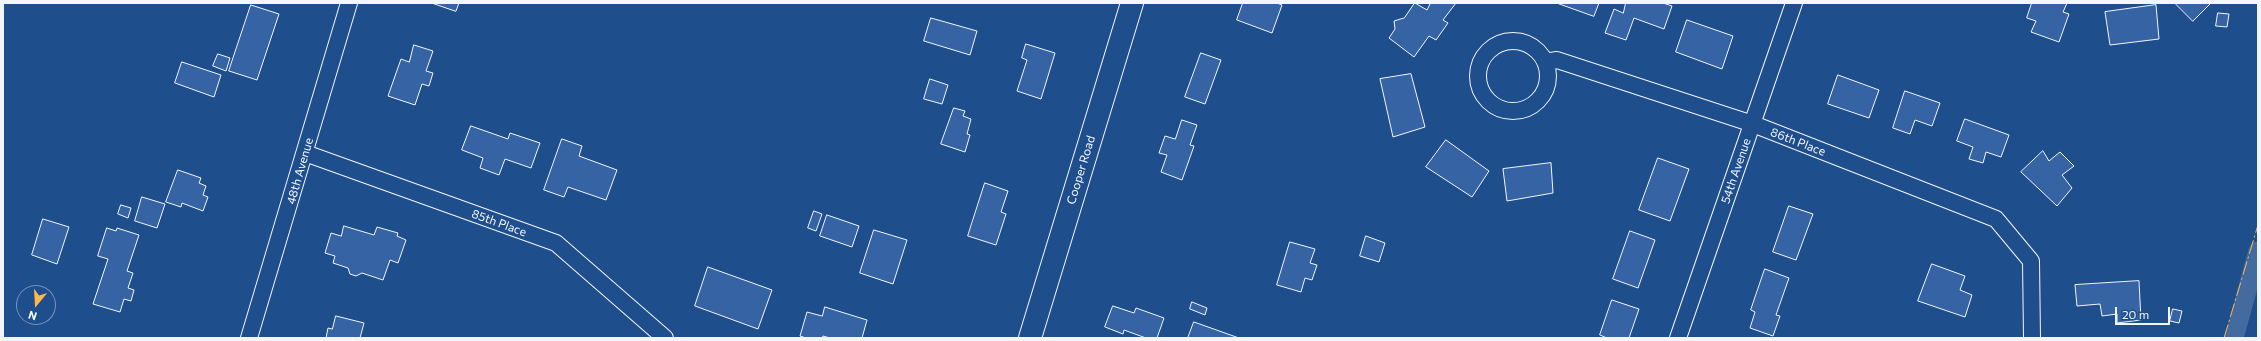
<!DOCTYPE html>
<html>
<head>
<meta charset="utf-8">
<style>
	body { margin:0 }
	#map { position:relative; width:2261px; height:341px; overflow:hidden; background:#1f4e8c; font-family:Commissioner,sans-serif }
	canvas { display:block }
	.frame { position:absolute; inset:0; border:4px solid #f2f6ff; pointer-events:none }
	.north { position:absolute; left:16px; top:285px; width:40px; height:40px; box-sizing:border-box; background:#1f4e8c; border:1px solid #7391ba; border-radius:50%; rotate:198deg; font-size:11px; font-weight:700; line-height:16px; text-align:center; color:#f2f6ff }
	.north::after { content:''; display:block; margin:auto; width:14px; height:18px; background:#ffb74d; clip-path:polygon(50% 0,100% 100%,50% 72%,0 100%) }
	.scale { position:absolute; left:2115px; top:307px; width:55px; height:18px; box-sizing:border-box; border:2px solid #f2f6ff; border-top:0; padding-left:5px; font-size:12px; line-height:14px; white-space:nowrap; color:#f2f6ff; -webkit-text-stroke:3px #1f4e8c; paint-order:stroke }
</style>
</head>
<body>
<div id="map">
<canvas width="2261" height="341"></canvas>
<div class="frame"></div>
<div class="north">N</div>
<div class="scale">20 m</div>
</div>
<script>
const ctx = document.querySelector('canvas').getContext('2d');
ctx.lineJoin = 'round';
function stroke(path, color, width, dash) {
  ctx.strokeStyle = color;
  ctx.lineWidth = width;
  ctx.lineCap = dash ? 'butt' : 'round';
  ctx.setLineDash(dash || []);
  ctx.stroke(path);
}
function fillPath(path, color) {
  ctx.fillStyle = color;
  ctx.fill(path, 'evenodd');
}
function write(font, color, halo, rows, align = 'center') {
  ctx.font = font + ' Commissioner,sans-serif';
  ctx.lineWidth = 3;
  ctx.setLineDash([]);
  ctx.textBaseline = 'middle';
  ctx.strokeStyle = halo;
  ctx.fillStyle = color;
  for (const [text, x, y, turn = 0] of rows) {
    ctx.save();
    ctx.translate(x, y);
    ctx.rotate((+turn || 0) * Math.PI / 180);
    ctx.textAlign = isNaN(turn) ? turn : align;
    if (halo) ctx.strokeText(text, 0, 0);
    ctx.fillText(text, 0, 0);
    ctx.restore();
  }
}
stroke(new Path2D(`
	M2234,338l24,-87`), '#446ba0', 19);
const building = new Path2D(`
	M432,3h27l-3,8z
	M1243,3h34l5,2 -10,28 -35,-13z
	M1415,3l12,7 3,-6 -2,-1h28l-13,17 5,3 -12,17 -7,-4 -15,21 -25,-19 6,-9 -1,-8 10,-3z
	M1557,3h42l-5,13z
	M1626,3h37l9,3 -8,23 -30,-11 -8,22 -21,-7 9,-24 9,4z
	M2032,3h35l-4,9 6,2 -10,28 -28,-10 5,-11 -9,-3z
	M2175,3h36l-18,18z
	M251,5l28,9 -22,66 -28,-9z
	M2156,5l3,34 -49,6 -5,-33z
	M2218,13l11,1 -2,13 -11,-1z
	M931,18l46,13 -7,24 -46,-14z
	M1687,20l46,16 -11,33 -46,-17z
	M1026,44l29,9 -14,46 -24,-8 10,-31 -5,-2z
	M414,45l19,6 -7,20 7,2 -4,13 -7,-2 -7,21 -27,-9 13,-37 8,3z
	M1201,53l20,7 -16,44 -20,-7z
	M218,54l12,4 -4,13 -13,-5z
	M182,62l39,13 -7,22 -39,-14z
	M1411,74l14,53 -32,10 -13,-58z
	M1838,75l41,15 -10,28 -41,-14z
	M930,79l18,6 -6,19 -18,-5z
	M1905,91l35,12 -8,23 -17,-6 -5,14 -17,-6z
	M954,108l11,3 -2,5 8,3 -4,15 3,1 -5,17 -24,-8z
	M1965,119l44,16 -8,22 -15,-5 -3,11 -14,-4 4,-12 -16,-6z
	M1182,120l15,5 -7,20 4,1 -12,34 -21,-8 6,-17 -8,-2 6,-17 10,3z
	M471,126l37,13 2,-6 30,10 -9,25 -26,-9 -6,16 -19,-7 3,-10 -21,-8z
	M562,139l20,7 -3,10 38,14 -11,30 -38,-13 -4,10 -20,-7z
	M1446,140l43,31 -17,26 -46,-30z
	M2043,151l6,10 11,-9 14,14 -12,9 10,13 -15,18 -36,-34z
	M1658,158l31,11 -19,52 -31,-11z
	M1551,163l2,30 -46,8 -4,-32z
	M178,170l23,8 -2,5 7,3 -3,9 5,2 -5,14 -21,-8 -1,4 -15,-5z
	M985,183l23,8 -7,21 5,2 -10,31 -28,-9z
	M142,197l23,7 -8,24 -22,-7z
	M121,205l10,3 -3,10 -10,-4z
	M1789,206l24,8 -17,46 -23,-8z
	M814,211l8,3 -6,17 -8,-3z
	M827,215l32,11 -7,21 -32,-11z
	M43,219l26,8 -12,37 -25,-9z
	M344,226l30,9 3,-8 21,6 -1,3 9,4 -8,23 -8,-3 -7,20 -21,-7 -6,3 -6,-2 -2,-6 -15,-5 2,-7 -10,-3 6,-20 10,3z
	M107,228l9,3 1,-3 22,7 -12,36 6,2 -5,15 6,2 -3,11 -7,-2 -4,13 -27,-8 15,-45 -10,-3z
	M874,230l33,10 -14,44 -33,-11z
	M1630,231l25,9 -17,48 -25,-9z
	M1366,236l19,7 -6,19 -19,-6z
	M1290,242l25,7 -5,14 7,2 -5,15 -7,-2 -4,14 -24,-7z
	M1932,264l33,12 -5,14 12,5 -7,22 -47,-16z
	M708,267l64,23 -14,39 -63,-23z
	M1765,269l24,9 -13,37 4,1 -7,20 -23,-8 5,-16 -4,-2z
	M2139,281l2,39 -24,3v-9l-15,2 -2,-12 -23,2 -2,-21z
	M1612,300l27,9 -10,29h-22l-7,-3z
	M1192,302l15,6 -2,7 -15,-6z
	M1113,306l21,7 2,-5 28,10 -7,20h-11l-22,-8 -1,4 -18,-7z
	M825,307l42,13 -5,18h-32l-7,-2 -1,2h-16l-6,-2 7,-24 15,4z
	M2173,309l9,2 -3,12 -9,-2z
	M336,316l28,7 -4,15h-34l2,-10 4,1z
	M1194,322l45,16h-51z`);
fillPath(building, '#3563a3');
stroke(building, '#f2f6ff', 1);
const street = new Path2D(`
	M1478 76a35 35 0 1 1 70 0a35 35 0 1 1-70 0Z
	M1545,62l12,-2 196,64 243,95 35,42 1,77
	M305,153l251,90 109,95
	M249,338l100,-335
	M1678,338l116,-335`);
const secondary = new Path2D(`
	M1030,338l102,-335`);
stroke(street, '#f2f6ff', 18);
stroke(secondary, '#f2f6ff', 24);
stroke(street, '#1f4e8c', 16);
stroke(secondary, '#1f4e8c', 22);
stroke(new Path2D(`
	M2224,338l34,-113`), '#ffb74d', 1, [14, 3, 2, 3]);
write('12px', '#f2f6ff', '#1f4e8c', [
	["86th Place",1798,142,21],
	["Cooper Road",1081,170,-73],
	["48th Avenue",300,171,-74],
	["54th Avenue",1736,171,-71],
	["85th Place",499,223,20]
]);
</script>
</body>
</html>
